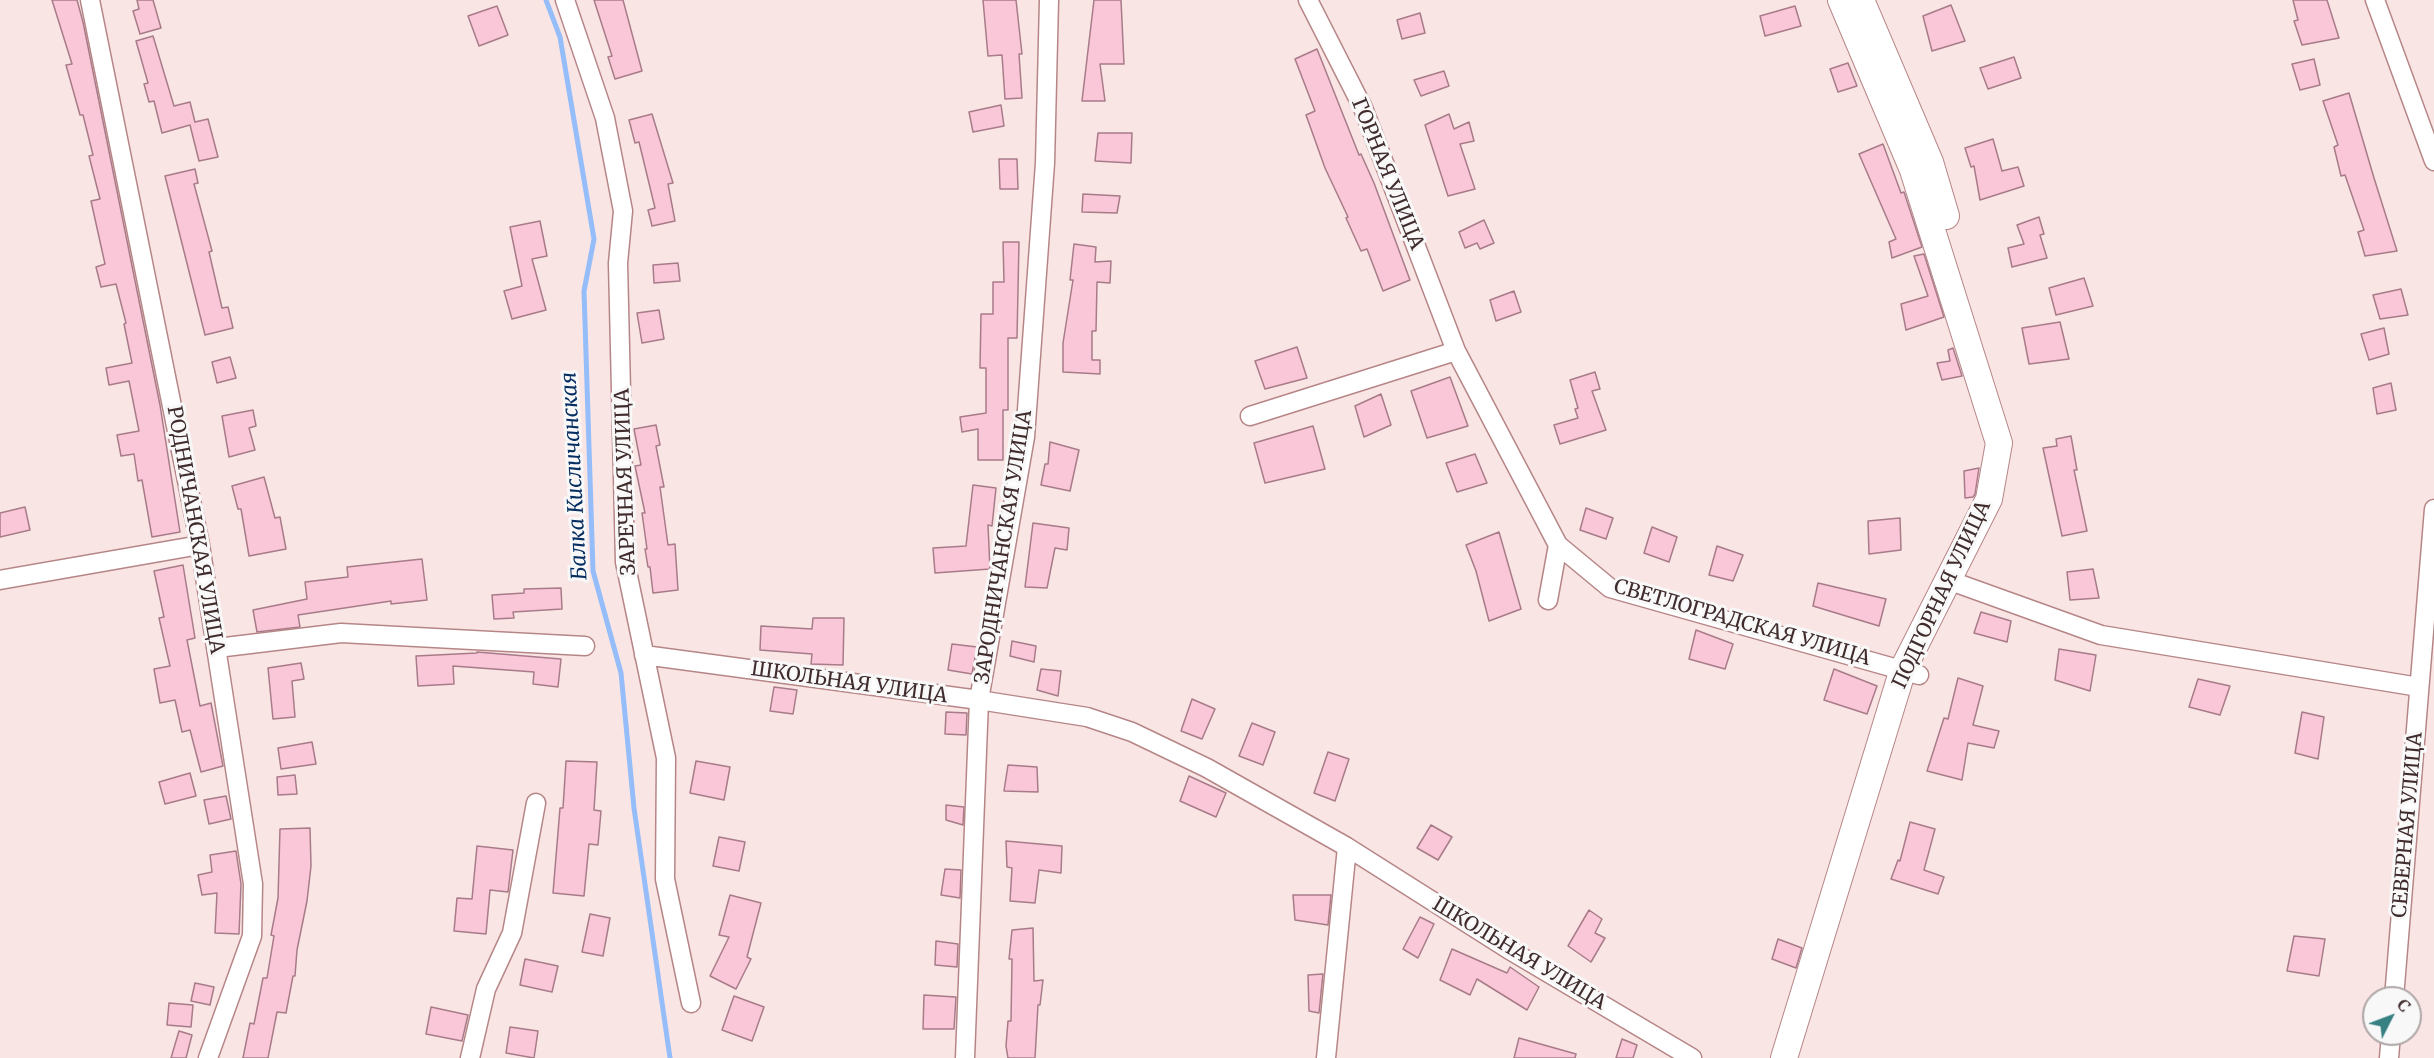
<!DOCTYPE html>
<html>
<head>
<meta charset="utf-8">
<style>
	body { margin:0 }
	#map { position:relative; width:2434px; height:1058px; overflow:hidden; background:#fae5e5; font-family:Merriweather,serif }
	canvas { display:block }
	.north { position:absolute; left:2362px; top:986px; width:60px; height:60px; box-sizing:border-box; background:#f8f8f8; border:2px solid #aea6a7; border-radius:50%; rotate:48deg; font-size:16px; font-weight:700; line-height:24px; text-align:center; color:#402c2d }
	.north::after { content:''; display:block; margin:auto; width:21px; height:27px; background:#388183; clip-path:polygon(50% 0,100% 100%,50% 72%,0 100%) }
</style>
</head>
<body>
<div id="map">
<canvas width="2434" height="1058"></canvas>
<div class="north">С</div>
</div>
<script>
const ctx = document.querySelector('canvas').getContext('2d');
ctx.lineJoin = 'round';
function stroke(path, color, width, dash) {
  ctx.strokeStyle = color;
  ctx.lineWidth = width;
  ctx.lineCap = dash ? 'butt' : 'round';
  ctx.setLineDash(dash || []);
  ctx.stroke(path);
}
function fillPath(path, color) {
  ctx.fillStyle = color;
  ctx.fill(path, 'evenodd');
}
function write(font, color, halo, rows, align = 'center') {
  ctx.font = font + ' Merriweather,serif';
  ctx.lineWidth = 6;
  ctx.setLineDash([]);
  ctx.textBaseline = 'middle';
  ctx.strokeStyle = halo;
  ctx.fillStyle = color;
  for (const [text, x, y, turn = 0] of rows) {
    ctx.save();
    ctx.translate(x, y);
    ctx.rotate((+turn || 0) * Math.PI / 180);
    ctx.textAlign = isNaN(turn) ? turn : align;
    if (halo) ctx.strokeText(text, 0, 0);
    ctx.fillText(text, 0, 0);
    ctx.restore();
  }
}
stroke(new Path2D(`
	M546,0l14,37 34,202 -10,52 9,280 28,102 13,135 36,250`), '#94bdf9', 5);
const building = new Path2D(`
	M52,0h25l6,22 77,383 20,127 -28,5 -10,-57 -4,1 -4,-27 -13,2 -4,-21 22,-4 -10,-50 -20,4 -3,-17 26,-5 -8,-39 2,-1 -10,-39 -15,3 -5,-20 9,-3 -14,-63 9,-2 -11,-43 4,-1 -10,-40h-3l-14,-50 6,-1z
	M137,0h16l8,28 -21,6 -7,-23 6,-2z
	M594,0h29l19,71 -27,8 -7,-22 4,-1z
	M983,0h33l6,54h-3l3,44 -17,1 -3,-44 -14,1z
	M1094,0h27l3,64h-24l5,37h-23z
	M2293,0h34l12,38 -37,7 -8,-24 4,-1z
	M1951,5l14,36 -33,10 -9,-35z
	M497,6l11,29 -29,11 -11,-30z
	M1795,6l6,20 -36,10 -5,-20z
	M1420,13l5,20 -23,6 -5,-19z
	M153,36l21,70 16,-4 5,20 13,-3 10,38 -19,4 -9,-36 -28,8 -8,-32 -5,1 -5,-18 4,-1 -12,-42z
	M1317,49l42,106 2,-1 13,29 36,97 -27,11 -16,-42 -6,2 -15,-33 2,-1 -23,-49 -19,-53 9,-4 -20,-52z
	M2014,57l7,21 -33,11 -8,-21z
	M2314,59l6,26 -20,5 -8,-26z
	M1848,63l9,23 -19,6 -8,-23z
	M1444,71l5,15 -28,10 -7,-16z
	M2349,93l25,85 23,73 -32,5 -7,-24 6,-2 -19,-55 -4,1 -7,-29 4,-2 -15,-44z
	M1001,105l3,21 -31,6 -4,-20z
	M652,114l21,69 -5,1 7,37 -23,5 -4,-16 7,-2 -16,-66 -4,1 -6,-23z
	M1449,114l5,15 15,-7 5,19 -14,3 15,45 -27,7 -23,-71z
	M1098,133h34l-1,30 -36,-2z
	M1993,139l9,32 16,-4 6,19 -44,14 -6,-34 -3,1 -6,-19z
	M1883,144l18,49 3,-1 18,55 -30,11 -3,-16 7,-3 -37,-85z
	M999,159h18l1,30h-18z
	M195,169l3,14 -4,1 18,67 -3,1 13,56 6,-1 5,21 -28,7 -40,-159z
	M1083,194l37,2 -3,17 -35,-1z
	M2039,217l5,17 -4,1 7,23 -35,9 -4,-19 16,-4 -7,-19z
	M1484,220l10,23 -14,6 -3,-6 -12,5 -6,-16z
	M540,221l7,35 -15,3 14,51 -34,9 -8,-28 18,-5 -12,-59z
	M1003,242h16l-2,96h-9v72h-5v50h-25v-31l-16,3 -2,-15 26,-4v-45h-6l1,-54h12v-32h11z
	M1074,244l22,3 -1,15 16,-1 -1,22 -13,-1 -1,49h-4v29h8v14l-37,-2v-29l10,-63h-3z
	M1924,254l20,63 -38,13 -5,-26 27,-8 -14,-40z
	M678,263l2,18 -26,2 -1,-18z
	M2084,278l9,28 -37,9 -7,-27z
	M2401,289l7,26 -28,4 -7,-24z
	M1514,291l7,21 -25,9 -6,-21z
	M659,310l5,29 -22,4 -5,-30z
	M2060,322l9,37 -40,5 -7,-36z
	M2384,328l5,26 -20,6 -8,-26z
	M1297,347l10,31 -42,11 -10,-28z
	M1953,348l9,28 -20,4 -5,-17 13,-2 -2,-11z
	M230,357l6,21 -19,5 -5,-21z
	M1595,372l5,17 -8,2 14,39 -46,14 -6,-19 24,-7 -3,-9 3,-1 -8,-28z
	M1450,377l18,49 -41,12 -16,-47z
	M2391,383l5,27 -19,4 -4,-26z
	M1381,394l10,31 -27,12 -9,-31z
	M253,410l3,16 -7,2 6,22 -26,7 -7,-41z
	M656,425l4,20 -4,1 8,41h-4l8,58 7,-1 3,46 -25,3 -3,-26h-2l-3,-18h2l-5,-36h3l-10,-47 6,-1 -7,-36z
	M1313,426l12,43 -60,14 -11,-40z
	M2071,436l6,34h-3l13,61 -25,5 -19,-88 14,-2 -1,-7z
	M1050,442l29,8 -9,41 -29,-6 4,-21h3z
	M1475,454l12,29 -30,9 -11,-29z
	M1979,468l-4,26 -2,3 -8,1 -1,-27z
	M264,477l11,41 5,-1 6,32 -37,7 -8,-47h-3l-6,-23z
	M973,485l23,3 -4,38 -4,-1 2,44 -55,4 -2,-25 33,-2z
	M25,507l5,23 -30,7v-24z
	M1586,508l27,10 -7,21 -26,-9z
	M1900,518l1,32 -32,4 -1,-33z
	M1033,523l36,5 -2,22 -12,-2 -8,40 -22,-1z
	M1652,527l25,10 -8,25 -25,-9z
	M1499,532l22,77 -32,12 -13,-50 -10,-26z
	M1717,546l26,9 -10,26 -24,-6z
	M422,559l5,41 -36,4v-3l-93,14 2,12 -43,5 -4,-22 54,-11 -2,-17 43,-5 -1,-10z
	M183,565l12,73 -8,2 13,66 11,-3 12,63 -22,6 -11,-42 -8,2 -7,-32 -15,3 -6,-34 16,-3 -11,-48 5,-1 -10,-46z
	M2093,569l6,29 -29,2 -3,-28z
	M1818,583l68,16 -7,27 -66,-20z
	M561,588l1,21 -49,3 1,6 -20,1 -2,-24 32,-2v-4z
	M1981,612l30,9 -4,21 -33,-9z
	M813,618h31l-1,47 -32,-1 1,-10 -52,-4 1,-24 51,3z
	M1696,630l37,14 -8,25 -36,-10z
	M1012,641l24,5 -2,16 -24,-6z
	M952,644l25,3 -5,27 -24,-4z
	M2059,649l37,6 -6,36 -35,-11z
	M477,652l84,7 -3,28 -25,-3 1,-12 -81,-6 1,18 -36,2 -2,-30 61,-3z
	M301,663l3,16 -12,2 3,36 -22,2 -5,-51z
	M1041,669l20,2 -3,25 -21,-6z
	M1834,669l43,17 -10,28 -43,-14z
	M1958,678l25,8 -10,39 26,6 -5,17 -26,-5 -6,37 -35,-9 17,-53 4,1z
	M2198,679l32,7 -10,29 -31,-8z
	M774,687l23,3 -4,24 -23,-3z
	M1192,699l23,10 -13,30 -21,-8z
	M946,712l21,1 -1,22 -21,-1z
	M2302,712l22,5 -6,42 -23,-6z
	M1252,723l23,9 -12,33 -24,-9z
	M312,742l4,22 -35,5 -3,-21z
	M1328,752l21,7 -14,42 -21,-8z
	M566,761l31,1 -3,48 7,1 -3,34 -9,-1 -5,52 -31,-3 7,-85h3z
	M696,761l34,6 -6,33 -34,-7z
	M1008,765l29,2 1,25 -34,-1z
	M190,773l6,23 -31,8 -6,-22z
	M295,775l2,19 -19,1 -1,-18z
	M1189,776l37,17 -10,24 -36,-16z
	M226,796l5,23 -22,5 -5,-24z
	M946,805l18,2 -1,18 -17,-5z
	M1910,822l25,7 -11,41 20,7 -6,17 -47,-15 7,-19 2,1z
	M1431,825l21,12 -14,23 -21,-12z
	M310,828l1,38 -4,35 -10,49 -2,26h-2l-7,37 -9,-1 -9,46h-25l7,-35 4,1 9,-46h4l7,-42 -3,-1 7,-37 2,-69z
	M719,837l26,5 -6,29 -26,-5z
	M1006,841l56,5 -1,27 -22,-3 -4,33 -25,-2 2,-33 -5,-1z
	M477,846l36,4 -5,42 -18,-2 -4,44 -32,-3 3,-33 15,1z
	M236,851l5,33 -2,50 -24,-1 2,-40 -15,2 -4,-20 14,-3 -2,-17z
	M945,869l16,1 -1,28 -19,-3z
	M730,895l31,8 -14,54 4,2 -15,30 -26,-13 19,-39 -10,-2z
	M1293,895h38l-3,30 -33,-5z
	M1589,910l13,9 -7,14 10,5 -14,24 -23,-16z
	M590,914l20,4 -7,38 -21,-4z
	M1420,917l14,7 -16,34 -15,-9z
	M1033,928l1,53 9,-1 -3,25h-2l-3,53h-27l-2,-12 2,-25h3l1,-62h-3l3,-29z
	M2294,936l31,3 -6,37 -32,-5z
	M1778,939l24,9 -6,20 -24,-9z
	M936,941l22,3 -1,23 -22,-2z
	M1452,949l55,24 3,-6 29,20 -12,23 -50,-31 -7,16 -30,-15z
	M525,959l33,7 -6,26 -32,-7z
	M1323,974l-4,39 -10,-2 -1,-36z
	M195,983l19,4 -4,18 -19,-4z
	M924,995l32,2 -2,32h-31z
	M734,996l30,11 -12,34 -30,-11z
	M169,1003l24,2 -2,22 -24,-2z
	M431,1007l37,8 -6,26 -36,-7z
	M510,1027l28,4 -4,27 -28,-5z
	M179,1031l13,4 -6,23h-15z
	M1519,1038l57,16 -1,4h-61z
	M1622,1039l15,6 -4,13h-17z`);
fillPath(building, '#f9c7d7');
stroke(building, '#a87b89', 1.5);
const street = new Path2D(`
	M90,0l110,545 53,339 -1,52 -44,122
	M565,0l40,118 18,93 -5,52 7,299 41,196 -1,121 26,124
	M1308,0l55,108 93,243 102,194 52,43 309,87
	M2375,0l59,161
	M1250,416l206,-65
	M0,580l200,-35
	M1948,580l153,55 318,52
	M1548,600l10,-55
	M217,648l124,-15 244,13
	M644,655l335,45 108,17 45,15 75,36 140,79 161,102 184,109
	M2394,998l40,-489
	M470,1058l16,-69 26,-56 24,-130
	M965,1058l14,-358 46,-263 20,-274 4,-163
	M1326,1058l21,-211
	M2389,1058l2,-24`);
const secondary = new Path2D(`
	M1861,0l69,162 16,54
	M1784,1058l119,-389 86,-170 10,-56 -86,-273 -72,-170`);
stroke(street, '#b68687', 21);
stroke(secondary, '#b68687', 28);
stroke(street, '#fff', 18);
stroke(secondary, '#fff', 26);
write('20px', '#402c2d', '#f8f8f8', [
	["ГОРНАЯ УЛИЦА",1387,174,68],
	["ЗАРЕЧНАЯ УЛИЦА",626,482,-92],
	["РОДНИЧАНСКАЯ УЛИЦА",195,530,80],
	["ЗАРОДНИЧАНСКАЯ УЛИЦА",1004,547,-81],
	["ПОДГОРНАЯ УЛИЦА",1942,595,-65],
	["СВЕТЛОГРАДСКАЯ УЛИЦА",1742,623,16],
	["ШКОЛЬНАЯ УЛИЦА",849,683,8],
	["СЕВЕРНАЯ УЛИЦА",2408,825,-85],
	["ШКОЛЬНАЯ УЛИЦА",1519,954,31]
]);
write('italic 21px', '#072e61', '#f8f8f8', [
	["Балка Кисличанская",575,476,-93]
]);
</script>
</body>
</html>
